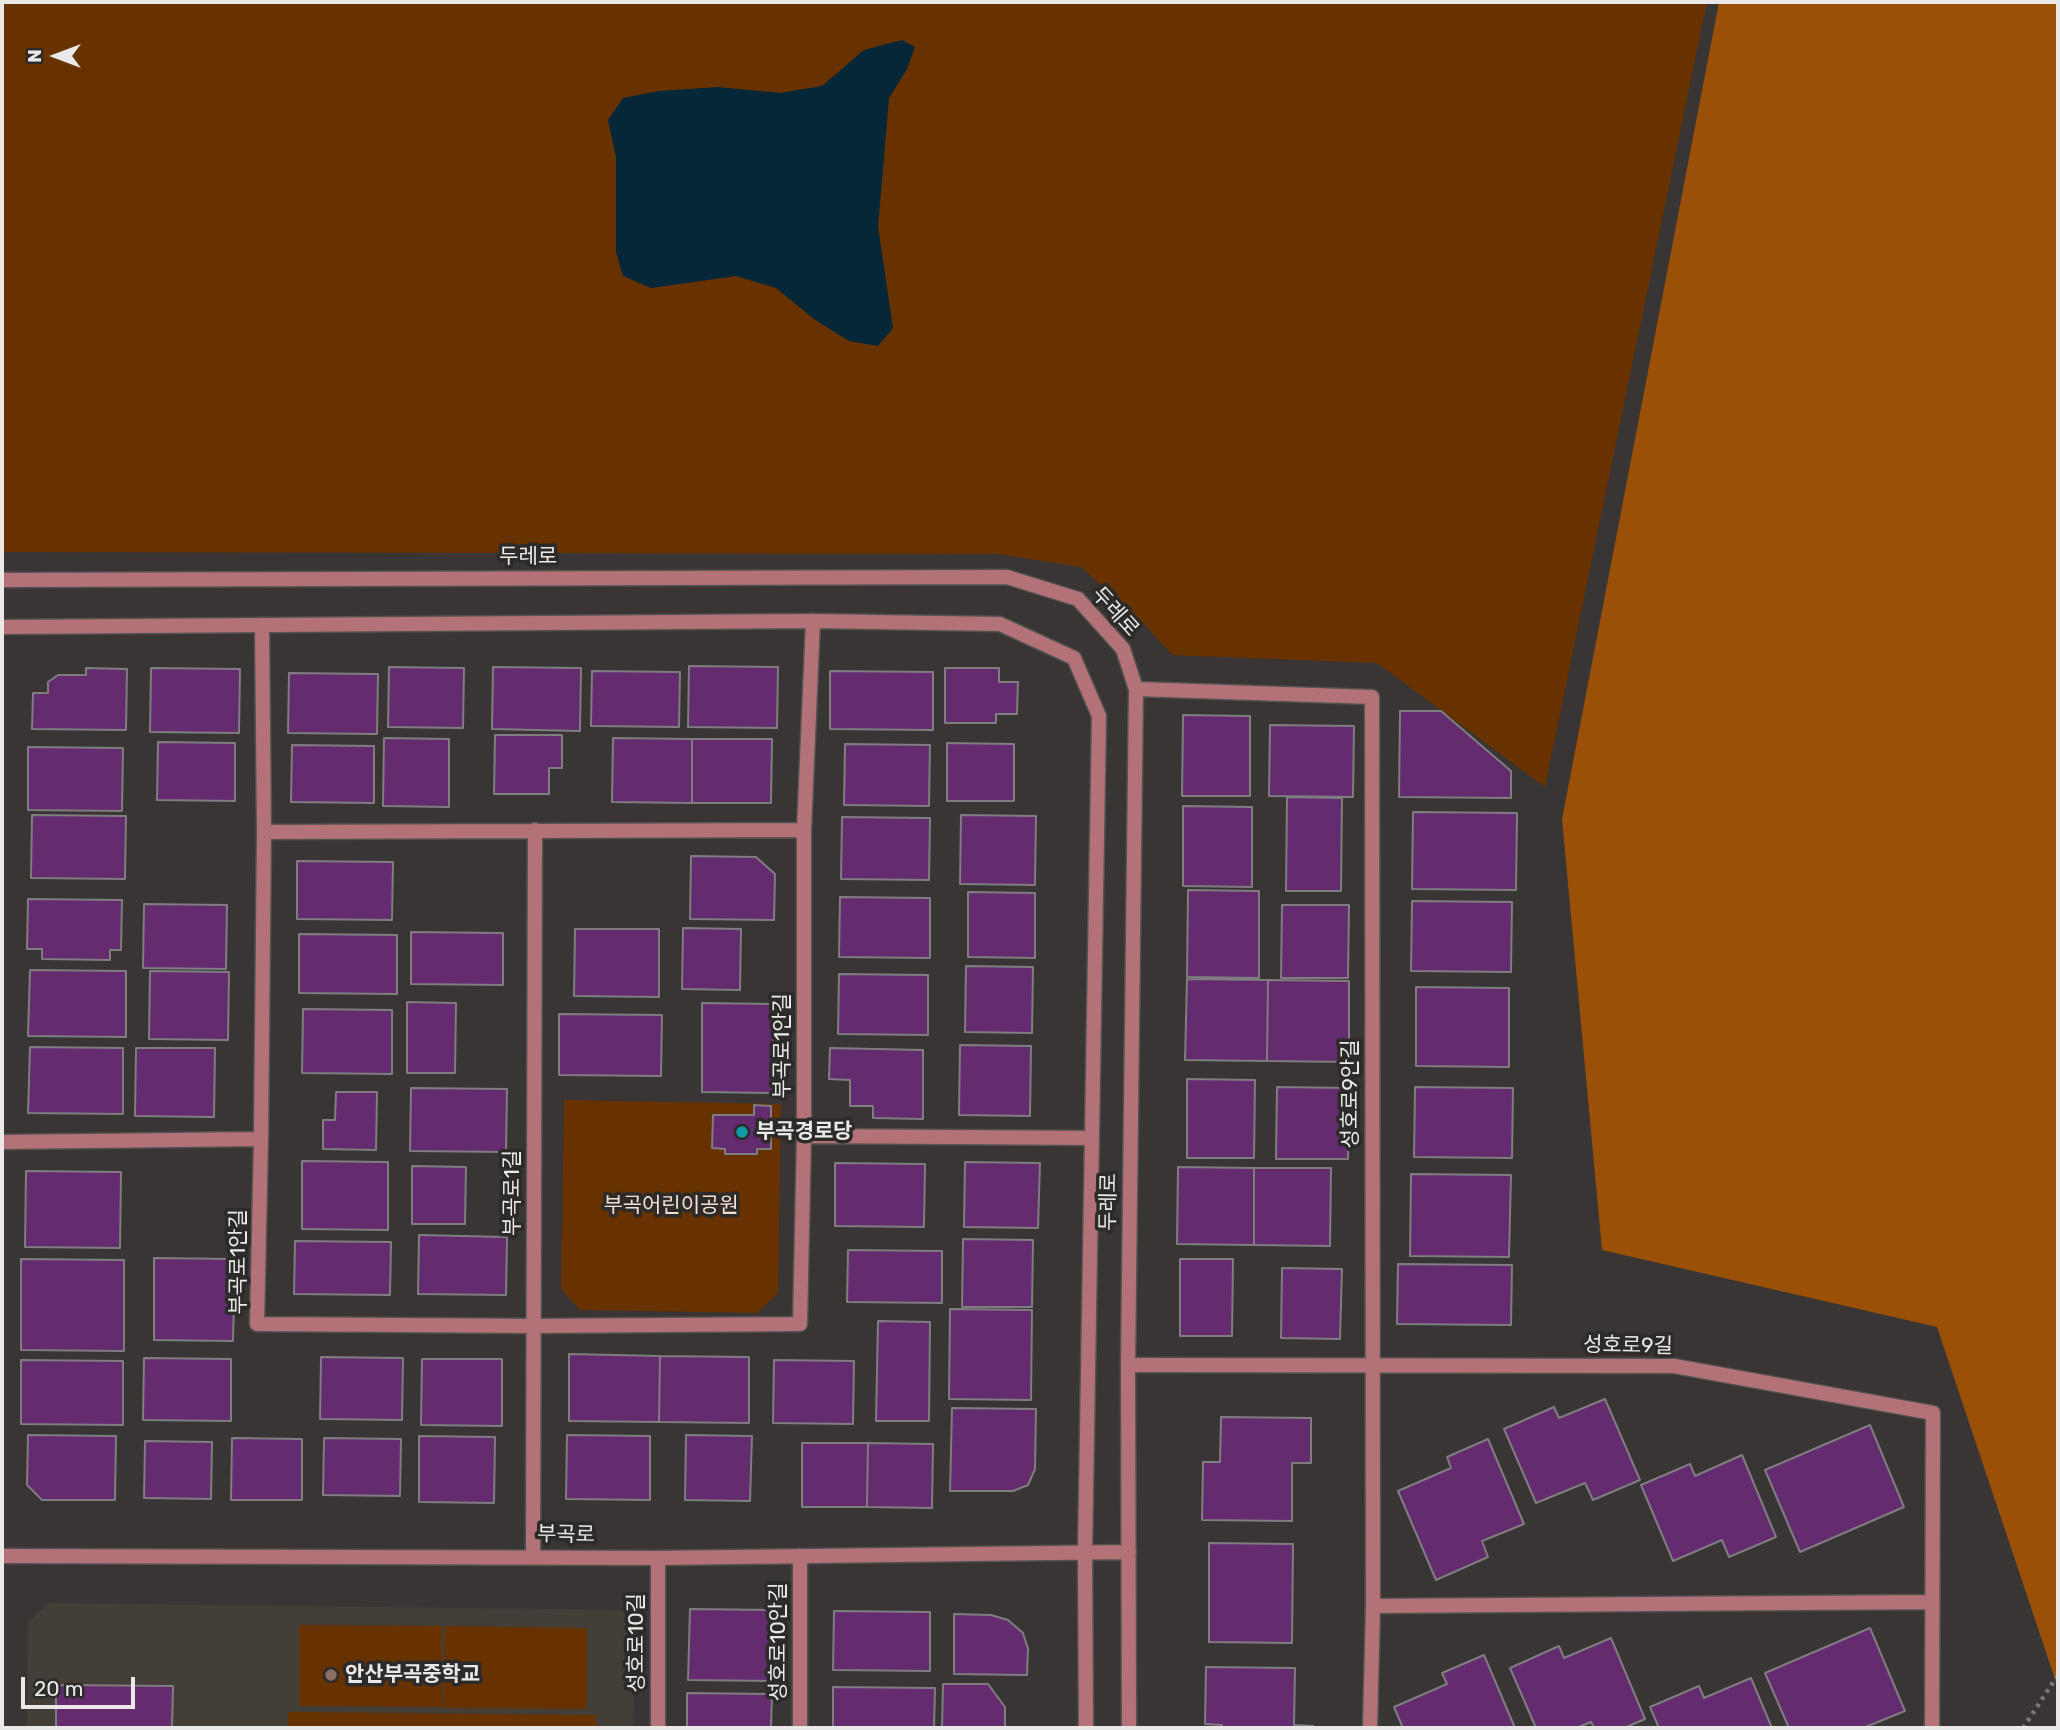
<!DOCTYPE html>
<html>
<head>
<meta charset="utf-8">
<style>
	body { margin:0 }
	#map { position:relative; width:2060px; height:1730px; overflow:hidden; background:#383534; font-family:Rubik,sans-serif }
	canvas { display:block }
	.frame { position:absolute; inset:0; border:4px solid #eae9e8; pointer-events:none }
	.north { position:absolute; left:21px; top:21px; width:70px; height:70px; -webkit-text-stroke:5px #2d2b2a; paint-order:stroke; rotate:270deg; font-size:19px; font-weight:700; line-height:28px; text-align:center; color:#eae9e8 }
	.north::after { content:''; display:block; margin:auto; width:24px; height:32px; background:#eae9e8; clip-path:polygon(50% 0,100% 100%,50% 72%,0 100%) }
	.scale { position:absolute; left:21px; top:1677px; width:114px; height:32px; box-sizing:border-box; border:4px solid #eae9e8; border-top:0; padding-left:9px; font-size:21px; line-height:24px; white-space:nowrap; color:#eae9e8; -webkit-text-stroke:5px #2d2b2a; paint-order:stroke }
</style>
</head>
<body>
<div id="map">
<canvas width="2060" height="1730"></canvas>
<div class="frame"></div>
<div class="north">N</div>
<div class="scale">20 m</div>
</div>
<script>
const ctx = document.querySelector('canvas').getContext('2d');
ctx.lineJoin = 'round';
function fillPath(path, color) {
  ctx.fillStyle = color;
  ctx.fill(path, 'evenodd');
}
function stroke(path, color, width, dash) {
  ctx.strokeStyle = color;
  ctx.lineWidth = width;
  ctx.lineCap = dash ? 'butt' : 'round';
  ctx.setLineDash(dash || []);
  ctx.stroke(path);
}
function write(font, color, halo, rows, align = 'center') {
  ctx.font = font + ' Rubik,"Noto Sans KR",sans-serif';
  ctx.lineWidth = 7;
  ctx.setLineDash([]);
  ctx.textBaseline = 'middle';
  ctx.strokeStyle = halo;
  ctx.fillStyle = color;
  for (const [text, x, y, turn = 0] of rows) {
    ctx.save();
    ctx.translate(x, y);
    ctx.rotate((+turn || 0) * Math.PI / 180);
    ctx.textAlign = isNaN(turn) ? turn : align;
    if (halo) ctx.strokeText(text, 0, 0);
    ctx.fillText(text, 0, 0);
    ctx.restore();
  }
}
fillPath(new Path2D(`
	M48,1603l587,7 -2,118h-606l1,-106z`), '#443e38');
fillPath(new Path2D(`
	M2,2h1705l-162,785 -168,-124 -205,-8 -26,-29 -65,-59 -84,-13 -995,-2z
	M564,1100l217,4 -3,189 -21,20 -177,-3 -19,-21z
	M299,1625l143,1v81l-143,-1z
	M445,1626l142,2v81l-144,-1z
	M288,1712l308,3v13h-308z`), '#673200');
fillPath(new Path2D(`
	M1719,2h339v1686l-121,-361 -335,-77 -40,-431z`), '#9a5007');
fillPath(new Path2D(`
	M902,40l13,7 -8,22 -18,29 -11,129 15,101 -15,18 -29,-5 -35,-22 -38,-31 -40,-12 -85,12 -28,-12 -7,-24v-95l-8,-37 15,-22 36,-7 59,-4 62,6 42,-7 42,-36z`), '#062738');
const building = new Path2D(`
	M689,666l89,1 -1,61 -89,-1z
	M389,667l75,1 -1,60 -75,-1z
	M493,667l88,1 -1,63 -88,-2z
	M86,668l41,1 -1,61 -94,-1 1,-36h15v-11l10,-7h28z
	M151,668l89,1 -1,64 -89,-1z
	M945,668h54v14h19l-1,32h-21v9h-51z
	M592,671l88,1 -1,55 -88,-1z
	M830,671l103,1v58l-103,-1z
	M289,673l89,1 -1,60 -89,-1z
	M1400,711h41l70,60v27l-112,-1z
	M1183,715l67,1v80h-68z
	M1270,725l84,1 -1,71 -84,-1z
	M495,735h67v33h-13v26h-55z
	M384,738l65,1v68l-66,-1z
	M613,738l79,1v64l-80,-1z
	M692,739h80l-1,64h-79z
	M158,742l77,1v58l-78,-1z
	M947,743l67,1v57h-67z
	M845,744l85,1 -1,61 -85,-1z
	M292,745l82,1v57l-83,-1z
	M28,747l95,1 -1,63 -94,-1z
	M1287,797l55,1 -1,93h-55z
	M1183,806l69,1v80l-69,-1z
	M1413,812l104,1 -1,77 -104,-1z
	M32,815l94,1 -1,63 -94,-1z
	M961,815l75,1 -1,69 -75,-1z
	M842,817l88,1 -1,62 -88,-1z
	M691,856l65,1 19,17 -1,46 -84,-1z
	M297,861l96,1 -1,58 -95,-1z
	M1188,890l71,1v87l-72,-1z
	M968,892l67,1v65l-67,-1z
	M840,897l90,1v60l-91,-1z
	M28,899l94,1 -1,50h-11v10l-68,-1v-10h-15z
	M1412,901l100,1 -1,70 -100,-1z
	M144,904l83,1 -1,64 -83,-1z
	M1282,905h67l-1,73h-67z
	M683,928l58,1 -1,61 -58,-1z
	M575,929h84v68l-85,-1z
	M411,932l92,1v52l-92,-1z
	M299,934l98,1v59l-98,-1z
	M966,966l67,1 -1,66 -67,-1z
	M30,970l96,1v66l-98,-1z
	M150,971l79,1 -1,68 -79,-1z
	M839,974l89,1v60l-90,-1z
	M1187,979l81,1 -1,81 -82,-1z
	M1268,980l81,1v81l-82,-1z
	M1416,987l93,1v79l-93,-1z
	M407,1002l49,1 -1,70h-48z
	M702,1003l72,1 -1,89 -71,-1z
	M303,1009l89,1v64l-90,-1z
	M559,1014l103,1 -1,61 -102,-1z
	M960,1045l71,1 -1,70 -71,-1z
	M30,1047l93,1v66l-95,-1z
	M136,1048h79l-1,69 -79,-1z
	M830,1048l93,2v69l-50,-1v-12h-23v-26l-21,-1z
	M1187,1079l68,1 -1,78h-67z
	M1277,1087l72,1 -1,71h-72z
	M1415,1087l98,1 -1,70 -98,-1z
	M411,1088l96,1 -1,63 -96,-1z
	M336,1092h41l-1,58 -53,-1v-29h12z
	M754,1105l17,1v43h-14v5h-32v-5l-13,-1 1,-33h41z
	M302,1161l86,1v68l-86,-1z
	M965,1162l75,1 -2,65 -74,-1z
	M835,1163l90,1 -1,63 -89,-1z
	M412,1166l54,1 -1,57h-53z
	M1178,1167l76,1v77l-77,-1z
	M1254,1168h77l-1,78 -76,-1z
	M26,1171l95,1 -1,76 -95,-1z
	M1411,1174l100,1 -2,82 -99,-1z
	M419,1235l88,2 -1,58 -88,-1z
	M963,1239l70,1 -1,67h-70z
	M295,1241l96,1 -1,53 -96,-1z
	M848,1250l94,1v52l-95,-1z
	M154,1258l81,1 -2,82 -79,-1z
	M21,1259l103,1v91l-103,-1z
	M1180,1259h53l-1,77h-52z
	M1398,1264l114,1 -1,60 -114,-1z
	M1282,1268l60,1 -2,70 -59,-1z
	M950,1309l82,1 -1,90 -82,-1z
	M878,1321l52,1 -1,99h-53z
	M569,1354l91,2 -1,66 -90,-1z
	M660,1356l89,1v66l-90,-1z
	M321,1357l82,1 -1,62 -82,-1z
	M144,1358l87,1v62l-88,-1z
	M422,1359h80v67l-81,-1z
	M21,1360l102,1v64l-102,-1z
	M774,1360l80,1 -1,63 -80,-1z
	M1605,1399l35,81 -47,20 -8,-17 -49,20 -32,-74 50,-22 5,11z
	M952,1408l84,1 -1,60 -7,16 -15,6h-63z
	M1221,1417l90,1v45h-19v58l-90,-1 1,-58h17z
	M1870,1425l34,82 -104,45 -35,-82z
	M28,1435l88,1 -1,64h-73l-15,-15z
	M567,1435l83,1v64l-84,-1z
	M686,1435l66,1 -2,65 -65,-1z
	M419,1436l76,1 -1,66 -75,-1z
	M232,1438l70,1v61h-71z
	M324,1438l77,1 -1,57 -77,-1z
	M1488,1439l36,85 -42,17 6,16 -52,23 -38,-89 53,-23 -4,-11z
	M145,1441l67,1 -1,57 -67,-1z
	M802,1443h66l-1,64h-65z
	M868,1443l65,1 -1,64 -65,-1z
	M1742,1455l34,82 -47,20 -7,-17 -49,21 -32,-76 49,-21 5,12z
	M1209,1543l84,1 -1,99 -83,-1z
	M690,1609l86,1 -1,71 -87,-1z
	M834,1611l96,1v59l-97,-1z
	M954,1614l37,1 17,5 15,13 5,16 -1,26 -73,-1z
	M1870,1628l35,83 -42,17h-74l-24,-55z
	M1611,1638l34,81 -21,9h-30l-3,-6 -15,6h-40l-26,-60 49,-22 5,12z
	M1484,1655l31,73h-112l-9,-21 53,-23 -5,-11z
	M1206,1667l89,1 -1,57 19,1v2h-91v-3l-17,-1z
	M1751,1678l21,50h-113l-9,-21 49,-21 5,12z
	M943,1684h45l17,23v21h-63z
	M56,1685l117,1 -1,42h-116z
	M833,1687l102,1 -1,40h-101z
	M687,1693l85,1 -1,34h-84z`);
fillPath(building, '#642c6f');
stroke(building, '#7f7d80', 2);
const minor = new Path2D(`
	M262,625l2,207
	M1136,689l236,8 1,909 -3,122
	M804,830l-540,2 -3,307 -4,185 277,2 266,-2 4,-188v-306l9,-209
	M804,1136l287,2
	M2,1142l259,-3
	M1128,1365l546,1 259,47 -1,315
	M533,1555l2,-725
	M1373,1606l559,-4
	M658,1728v-170
	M800,1728v-172`);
const tertiary = new Path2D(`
	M2,580l1005,-3 71,22 45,50 13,40 -8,676 1,363
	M2,627l811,-6 187,3 74,34 25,58 -14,836 1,176
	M2,1556l656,2 471,-6`);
stroke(minor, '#545251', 17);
stroke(tertiary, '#545251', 17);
stroke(new Path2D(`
	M2023,1728l35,-53`), '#7a7877', 4.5, [3.5, 5]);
stroke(minor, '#b37277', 14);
stroke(tertiary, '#b37277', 14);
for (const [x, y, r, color] of [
	[742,1132,7,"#0f9aa8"],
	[331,1675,7,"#8d6e63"]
]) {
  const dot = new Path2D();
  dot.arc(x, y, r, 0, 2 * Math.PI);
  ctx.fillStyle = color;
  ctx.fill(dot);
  stroke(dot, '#2d2b2a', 2.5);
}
write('21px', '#eae9e8', '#2d2b2a', [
	["두레로",528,557],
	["두레로",1115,612,48],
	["부곡로1안길",783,1046,-90],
	["성호로9안길",1351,1094,-90],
	["부곡로1길",513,1193,-90],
	["두레로",1109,1202,-89],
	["부곡로1안길",239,1262,-90],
	["성호로9길",1628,1346,1],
	["부곡로",566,1535,1],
	["성호로10안길",779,1642,-90],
	["성호로10길",637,1643,-90]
]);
write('bold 21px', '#eae9e8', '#2d2b2a', [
	["부곡경로당",756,1132],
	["안산부곡중학교",345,1675]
], 'left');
write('21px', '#f3ded0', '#2d2b2a', [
	["부곡어린이공원",671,1206]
]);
</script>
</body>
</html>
